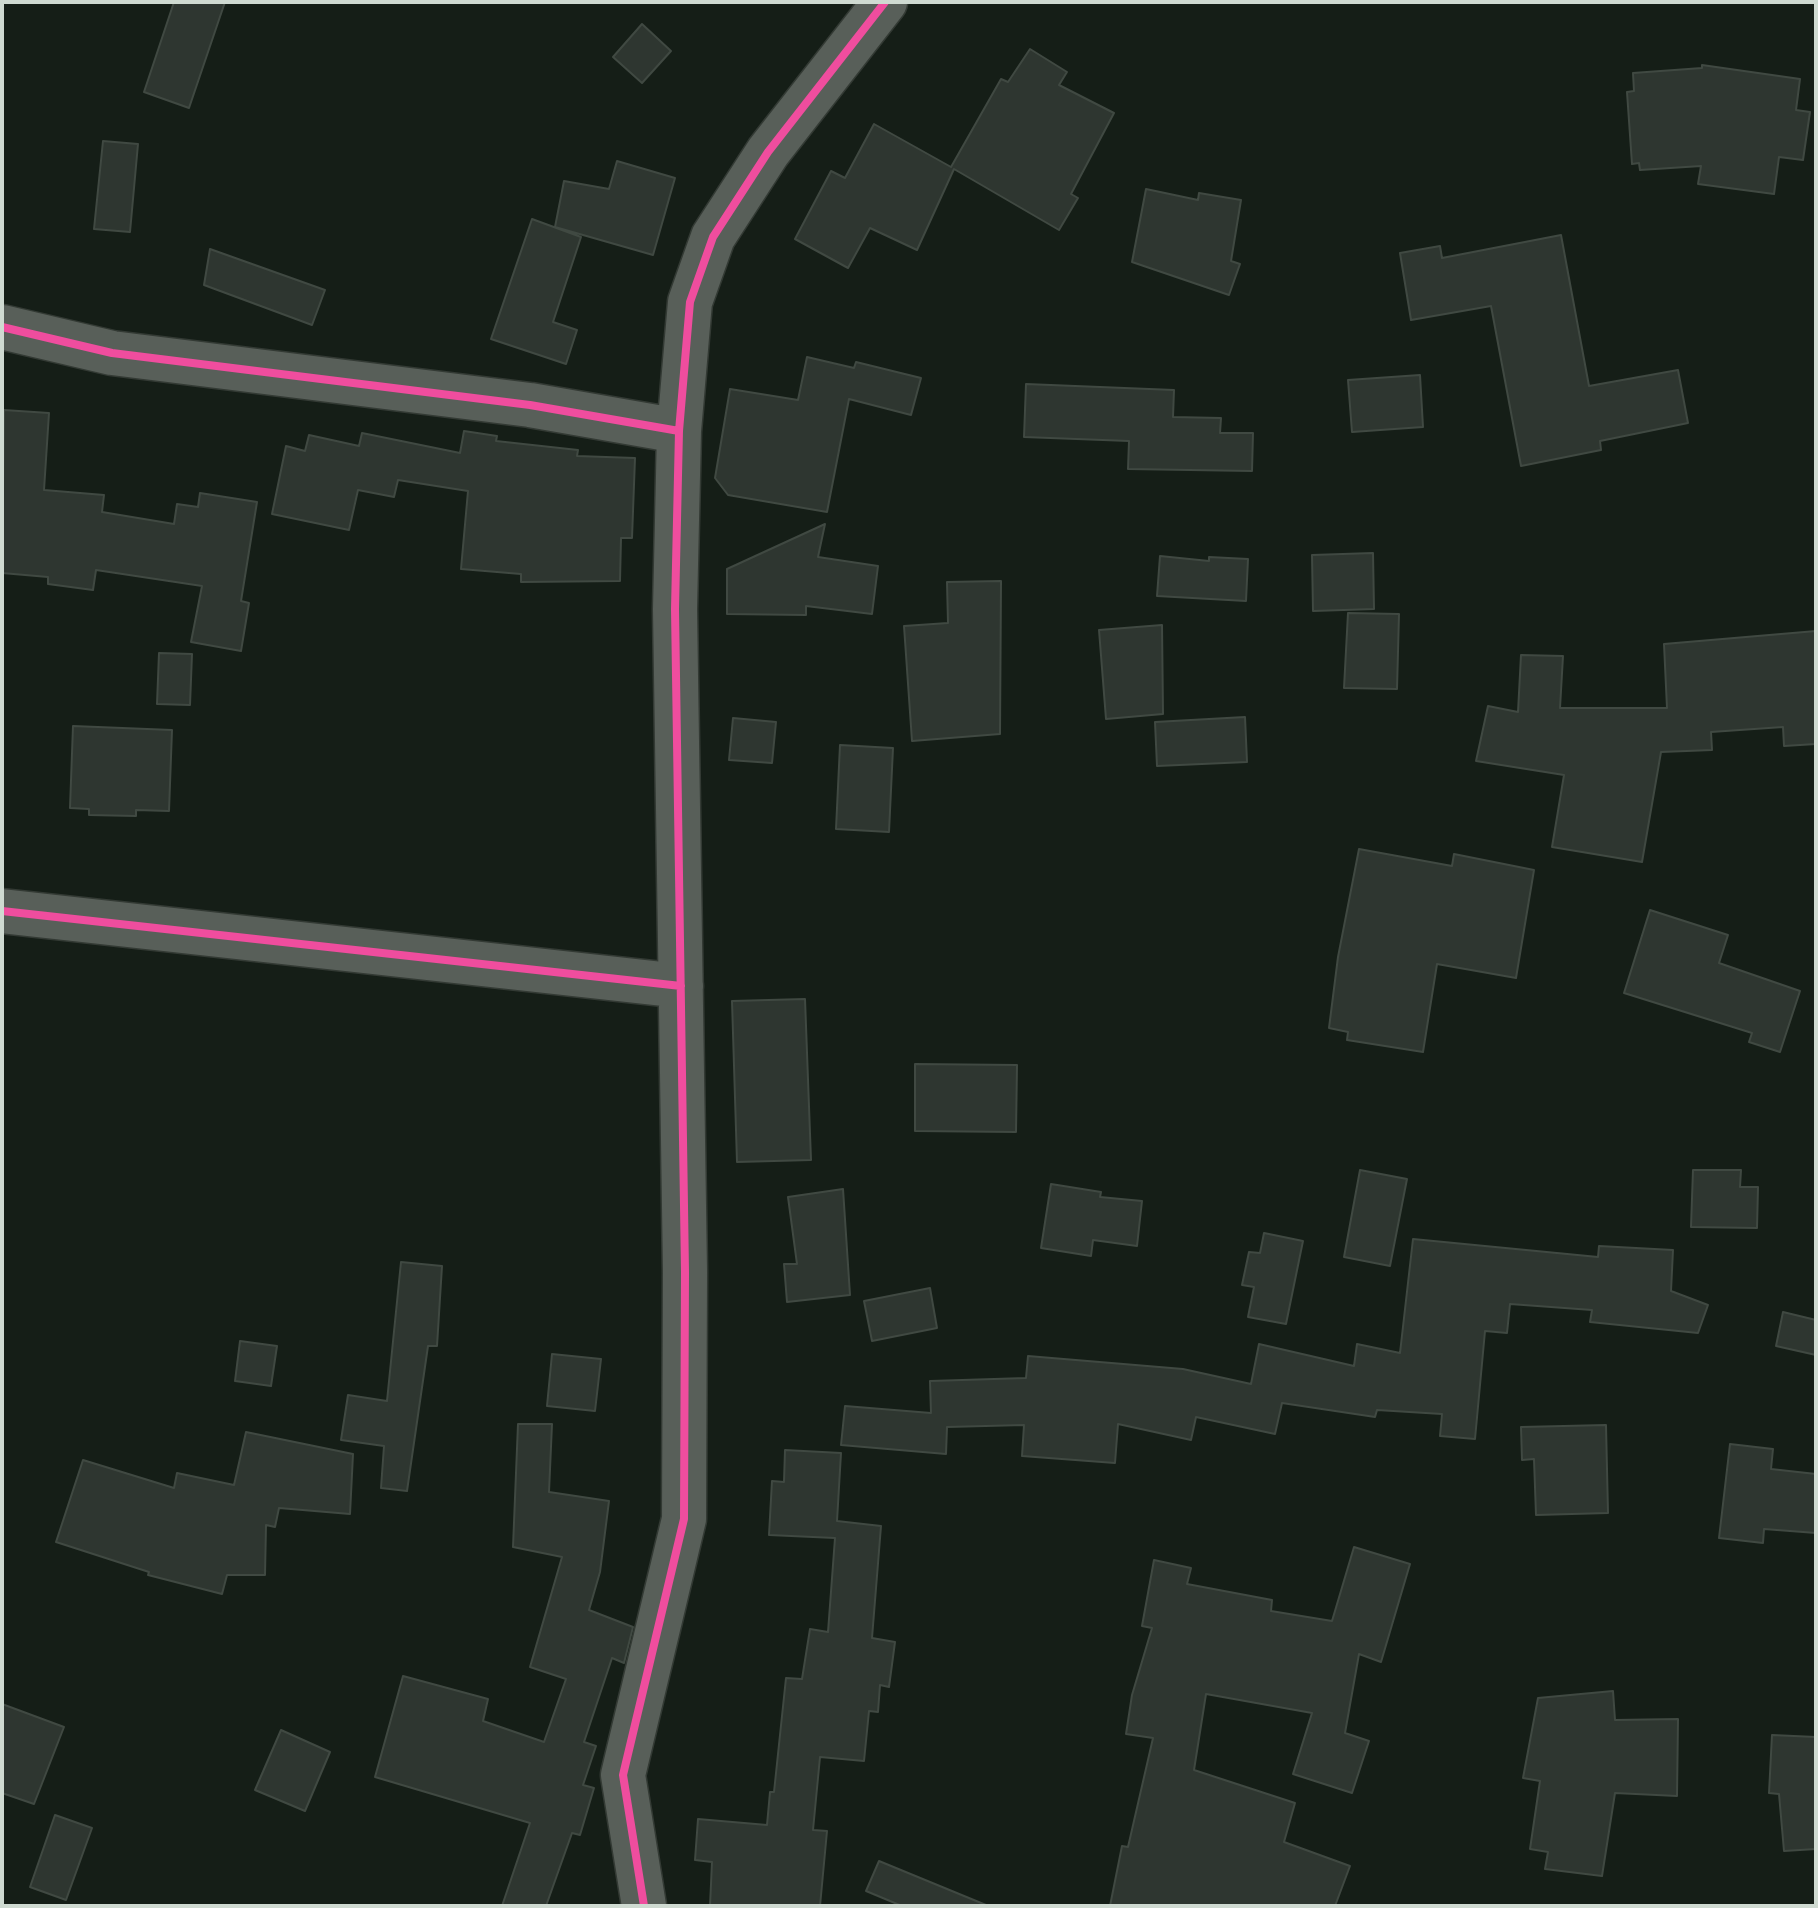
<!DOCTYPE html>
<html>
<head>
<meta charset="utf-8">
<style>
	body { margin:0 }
	#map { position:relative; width:1818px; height:1908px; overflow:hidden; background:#151e17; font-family:"PT Sans Narrow",sans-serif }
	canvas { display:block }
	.frame { position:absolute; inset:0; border:4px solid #cfdad1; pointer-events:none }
</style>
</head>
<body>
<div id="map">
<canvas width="1818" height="1908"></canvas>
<div class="frame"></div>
</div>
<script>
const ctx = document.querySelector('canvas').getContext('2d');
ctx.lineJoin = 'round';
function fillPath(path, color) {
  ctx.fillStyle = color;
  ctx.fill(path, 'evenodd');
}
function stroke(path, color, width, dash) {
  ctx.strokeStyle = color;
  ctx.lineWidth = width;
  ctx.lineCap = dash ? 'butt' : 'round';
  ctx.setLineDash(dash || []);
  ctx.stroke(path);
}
const building = new Path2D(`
	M174,2h51l-36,106 -45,-16z
	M642,24l29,27 -29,32 -29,-26z
	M1030,49l37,23 -8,13 55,28 -43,81 7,4 -19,32 -105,-61 -37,81 -47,-22 -22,40 -53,-29 36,-68 14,7 29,-54 77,43 50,-88 7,3z
	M1702,65l98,14 -4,31 14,2 -7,48 -24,-3 -5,37 -76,-10 3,-18 -61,4 -1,-7 -7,1 -5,-72 7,-1 -1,-18 69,-5z
	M103,141l35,3 -8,88 -36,-3z
	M617,161l58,17 -22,77 -98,-28 9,-46 45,8z
	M1146,189l52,11 1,-7 42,7 -10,61 9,3 -11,31 -97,-33z
	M532,219l49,18 -28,85 24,8 -11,34 -75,-25z
	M1561,235l28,151 89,-16 10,53 -88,18 1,9 -80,16 -30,-160 -80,14 -11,-67 40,-7 2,12z
	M210,249l115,41 -13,35 -108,-40z
	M807,357l47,11 2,-6 65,16 -10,37 -62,-16 -22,113 -99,-17 -13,-17 15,-89 68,11z
	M1420,375l3,52 -71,5 -4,-52z
	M1026,384l148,6 -1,27 48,1 -1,15h33l-1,38 -124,-2 1,-28 -105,-4z
	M4,410l45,3 -5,77 60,5 -2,17 72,12 3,-20 21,3 2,-14 57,9 -16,99 8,2 -8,48 -50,-9 11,-56 -106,-16 -3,20 -45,-6v-7l-46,-4z
	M464,431l33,5 -1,5 82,9 -1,6 58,2 -3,80h-11l-1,43 -99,1v-8l-60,-5 7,-78 -70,-11 -4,17 -36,-7 -9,40 -77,-16 14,-68 19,5 4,-16 50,11 3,-13 98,20z
	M825,524l-7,33 60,9 -6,48 -66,-8v9l-79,-1v-45z
	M1373,553l1,56 -61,2 -1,-56z
	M1160,556l49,5v-4l39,2 -2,42 -89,-5z
	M1001,581l-1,153 -88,7 -8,-115 44,-3 -1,-41z
	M1348,613l51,1 -2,75 -53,-1z
	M1162,625l1,89 -57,5 -7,-89z
	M1816,631v113l-32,2 -1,-19 -72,5 1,18 -51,2 -19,110 -90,-15 12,-72 -88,-14 12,-55 30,6 3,-57 42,1 -3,52h107l-3,-64z
	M159,653l33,1 -2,51 -33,-1z
	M1245,717l2,45 -90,4 -2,-44z
	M733,718l43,4 -4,41 -43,-3z
	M73,726l99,4 -3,81 -33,-1v6l-47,-1v-6l-19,-1z
	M840,745l53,3 -4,84 -53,-3z
	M1359,849l93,17 2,-12 80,16 -18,108 -79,-14 -14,88 -76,-12 1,-8 -19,-4 9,-71z
	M1650,910l78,25 -9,28 81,28 -20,61 -31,-10 3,-9 -128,-40z
	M805,999l6,161 -74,2 -5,-161z
	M915,1064l102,1 -1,67 -101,-1z
	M1360,1170l47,9 -17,87 -46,-9z
	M1693,1170h48l-1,17h18l-1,41 -66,-1z
	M1051,1184l50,8 -1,5 42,4 -5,45 -44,-6 -2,16 -50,-8z
	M843,1189l7,106 -63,7 -3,-38h13l-9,-67z
	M1264,1233l39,8 -17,83 -38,-7 6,-30 -12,-2 7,-33 11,1z
	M1413,1239l185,18 1,-11 74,4 -2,41 37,14 -10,28 -108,-11 2,-12 -82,-6 -3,29 -22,-2 -10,108 -35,-3 2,-22 -65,-4 -2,7 -93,-14 -7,31 -79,-17 -5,23 -73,-16 -3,39 -93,-7 2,-31 -77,2 -1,27 -105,-9 4,-39 86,7 -1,-32 96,-3 2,-22 155,13 68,15 8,-40 95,22 3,-22 43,9z
	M401,1262l41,4 -5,80h-9l-21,145 -26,-3 3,-42 -43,-6 7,-45 39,6z
	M930,1288l7,40 -65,13 -8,-40z
	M1783,1312l33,8v35l-40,-9z
	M240,1341l37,5 -6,40 -36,-5z
	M552,1354l49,5 -6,52 -48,-5z
	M518,1424h34l-3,68 60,9 -9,71 -11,38 44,17 -9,36 -12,-5 -28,84 12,4 -13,39 11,3 -14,47 -8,-2 -26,73h-44l28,-83 -155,-46 28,-101 85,23 -5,22 61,21 22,-63 -36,-12 32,-110 -49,-10z
	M1606,1425l2,88 -72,2 -2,-56 -12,1 -1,-33z
	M246,1432l107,22 -3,60 -71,-6 -4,19 -9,-2 -1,50h-38l-5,19 -74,-19 1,-3 -93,-30 27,-82 91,28 3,-15 57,12z
	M1730,1444l43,5 -2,20 45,5v59l-52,-4 -1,14 -44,-5z
	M785,1450l56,3 -4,68 44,5 -9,112 23,4 -6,45 -9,-2 -2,27 -9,-1 -5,50 -44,-4 -7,73 14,1 -7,75h-110l2,-44 -17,-2 3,-41 69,6 3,-33h4l12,-114 16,1 8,-50 18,3 7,-94 -66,-3 3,-54 12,1z
	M1354,1547l56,17 -29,98 -22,-8 -14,79 24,8 -17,52 -59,-19 19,-61 -106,-19 -12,76 101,33 -11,39 66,24 -15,40h-225l12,-60 6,1 25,-109 -27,-4 6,-39 20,-67 -10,-2 12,-66 37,8 -4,16 85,16 -1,11 61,10z
	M1613,1691l2,29 63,-1 -1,77 -62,-3 -13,83 -57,-7 3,-17 -18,-3 10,-68 -17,-3 15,-80z
	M2,1704l62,23 -30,77 -32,-11z
	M281,1730l49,22 -25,59 -50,-21z
	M1772,1735l44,2v112l-32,2 -5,-57 -10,-1z
	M55,1815l37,13 -26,72 -36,-13z
	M879,1861l107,44v1h-84l-36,-15z`);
fillPath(building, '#2e3630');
stroke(building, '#404942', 2);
const street = new Path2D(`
	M2,327l110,26 418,52 149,26
	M2,911l679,75
	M644,1906l-21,-131 61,-256 1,-247 -10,-663 4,-178 11,-129 23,-65 55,-85 117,-150`);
stroke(street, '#333a34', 47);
stroke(street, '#585f59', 44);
stroke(new Path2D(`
	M2,327l110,26 418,52 149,26
	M2,911l679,75
	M644,1906l-21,-131 61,-256 1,-247 -10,-663 4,-178 11,-129 23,-65 55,-85 117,-150`), '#ef4d9e', 8);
</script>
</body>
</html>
